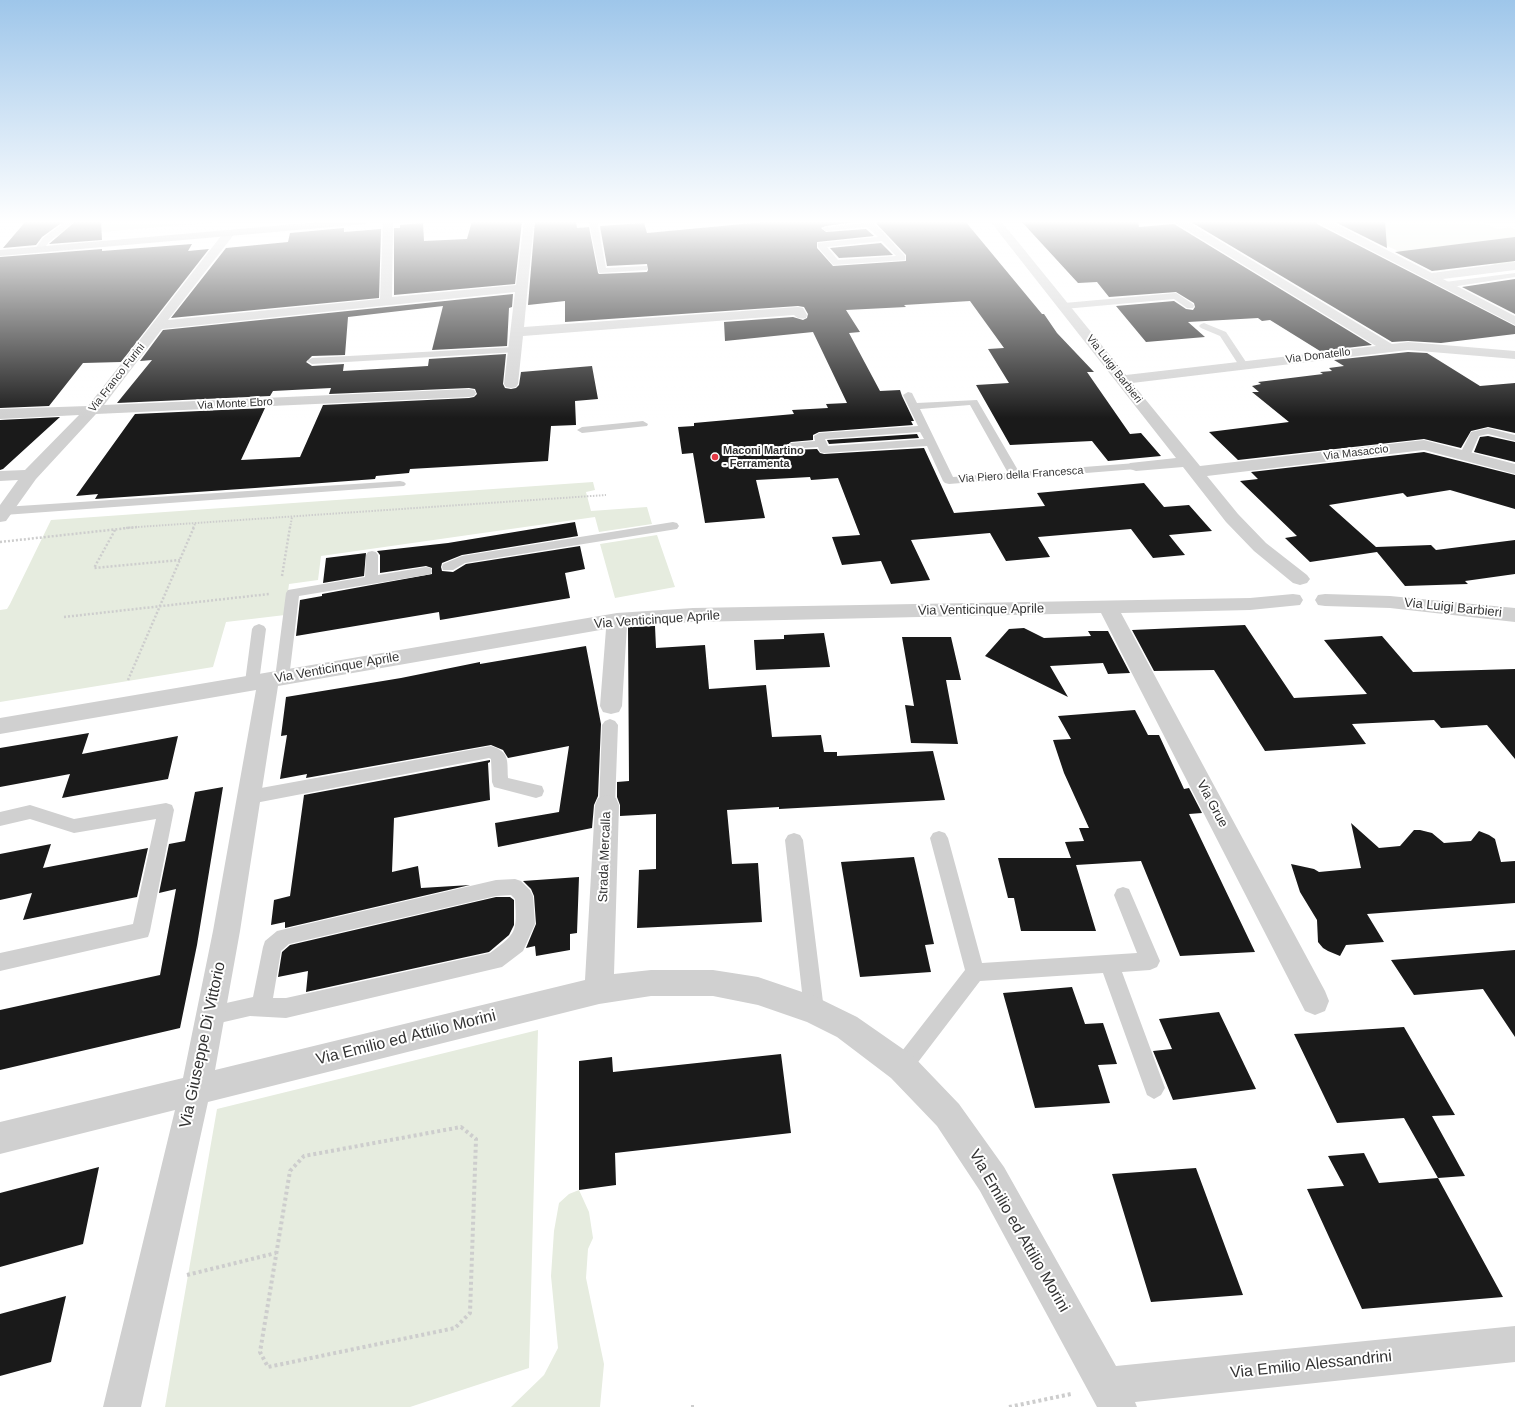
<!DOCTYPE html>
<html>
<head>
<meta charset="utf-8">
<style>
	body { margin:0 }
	canvas { display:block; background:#fff }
</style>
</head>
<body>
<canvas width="1515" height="1407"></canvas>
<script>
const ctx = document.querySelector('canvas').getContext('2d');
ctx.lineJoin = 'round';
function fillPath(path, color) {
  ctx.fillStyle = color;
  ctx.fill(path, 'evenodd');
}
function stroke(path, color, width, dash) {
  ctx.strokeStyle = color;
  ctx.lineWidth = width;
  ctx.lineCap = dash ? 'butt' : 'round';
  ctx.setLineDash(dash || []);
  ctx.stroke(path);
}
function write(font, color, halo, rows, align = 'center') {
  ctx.font = font + ' Helvetica,sans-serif';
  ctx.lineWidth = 4;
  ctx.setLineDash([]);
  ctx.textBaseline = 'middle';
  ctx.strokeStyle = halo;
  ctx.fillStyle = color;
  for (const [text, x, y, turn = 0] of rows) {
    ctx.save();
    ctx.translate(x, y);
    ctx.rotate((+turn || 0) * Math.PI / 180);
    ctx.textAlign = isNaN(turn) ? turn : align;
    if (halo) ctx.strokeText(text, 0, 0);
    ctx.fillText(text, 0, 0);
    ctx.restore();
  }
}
fillPath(new Path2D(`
	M89,221h142l-176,15 12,-10 10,-1z
	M1338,221h141l19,8 12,-2 5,3v8l-20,14 20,10 -20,3 -23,-11 -7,1 -21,-9 -31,4 13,10 20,10 -9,1z
	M593,482l2,8 -9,2 5,19 56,-4 5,17 -53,8 -4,-15 -274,39 -3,24 -29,4 -4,31 -59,7 -13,45 -213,35v-92l7,-1 3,-5 41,-84z
	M657,535l18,52 -60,11 -15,-54z
	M538,1030l-9,338 -119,39h-245l52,-298z
	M579,1190l10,22 4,26 -5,11 -2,29 18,86 -4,43h-89l33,-32 14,-27 -7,-72 3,-45 5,-28 10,-9z`), '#e6ecdf');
fillPath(new Path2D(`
	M26,221h38l-22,16 -6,8 -33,3z
	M76,221h25l1,19 -53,4z
	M472,221h50l-7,63 -121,11v-67h6v-3l23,-2 1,18 43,-2z
	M535,221h41l1,7 12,-1 9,46 1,1 48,-2 1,-2 -1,-6 -40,2 -7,-40 44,-3 3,10 128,-12h86l-35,5 -5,2 5,4 40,-3 8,7 -57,6v6l16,18 73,-5v-6l-32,-34h91l77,93h2l13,19 37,39h-7l43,62 11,-1 20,23 -53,5 -16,-20 -82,4 -34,-60 33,-2 -21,-34 16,-1 -34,-47 -66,4 2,2 -60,3 14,22 -11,1 31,58 20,-1 2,6 12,25h-3l2,4 -94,7 -6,3v5l-22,2 -6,5 6,3 26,-1 3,4 4,1 100,-6 30,65 91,-7 -8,-13 107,-10 20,24 25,-2 23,26 -43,4 16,20 -32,3 -22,-29 -93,8 12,20 -44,4 -16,-28 -79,7 19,40 -39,4 -10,-23 -39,4 -10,-28 28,-2 -22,-57 -27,2 -1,-3 -54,3 9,38 -60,5 -12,-70 -11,1 -4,-27 16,-1v-3l100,-9 -2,-4 36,-2 -2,-4 21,-1 -34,-71 -88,9 -1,-19 69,-5 10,3 4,-2 1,-4 -4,-7 -6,-1 -233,16v-21l-37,4z
	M1021,221h117l1,6 35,-3 198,121 -52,6 -50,-31 -8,1 -4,-3 -70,4 17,15 -59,5 -30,-36 58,-5 12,8 7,1 2,-3 -1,-4 -18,-11 -67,5 -12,-15 -19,1z
	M1209,221h107l1,3 198,102v8l-74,9 -33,-2 -16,1 -201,-120z
	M1333,221h52l2,27z
	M344,228v4l37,-3 -2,69 -208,20 55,-70 62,-6 2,-9z
	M1515,237v24l-83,10 -37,-19z
	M881,243l12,12 -54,3 -9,-10z
	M192,244l-4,7 21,-2 -88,113 -38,1 -34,43 -49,2v-151l102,-8v2z
	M1515,279v35l-53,-27z
	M513,294l-1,13 -3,1 -2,38 -75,4 11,-44 -95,11 -3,38 -33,1 -6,6 6,4 32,-2 -1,7 85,-5 1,-7 77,-5 -3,30 2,4 6,1 5,-1 3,-3 2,-13 71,-6 6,33 -23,2 1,24 -25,1 -3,35 -138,8 -1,4 -33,3 -1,3 -120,9 -160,11 3,-5 -22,2 59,-82 130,-6 -24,52 59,-3 23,-52 146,-7 5,-1 3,-3 -2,-5 -6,-1 -140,6 2,-6 -58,3 -3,5 -153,7 35,-43 -12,1 23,-31z
	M1408,352l19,1 53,33 35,-3v50l-27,-6 -17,4 -10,17 -37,-9 -186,21 -29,-28 80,-10 -37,-30h7l-7,-6 9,-2 -3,-2 65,-8 -3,-2 12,-1 -3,-3 15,-2 -10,-6z
	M60,417l-57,52 -3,1v-50z
	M917,434l2,4 -90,6 -2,-4z
	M1488,436l27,6v20l-41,-10 6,-15z
	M1424,452l91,23v34l-65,-19 -43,7 -4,-4 -74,12 47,42 55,-2 5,5 79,-10v34l-50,7 3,3 -63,2 -28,-34 -67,10 -25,-24 12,-2 -57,-55 18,-2 -7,-7z
	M575,522l3,14 -116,19 -20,8 -1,4 1,4 11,1 13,-8 114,-18 5,23 -20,4 5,25 -130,22 -1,-8 -143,24 4,-36 22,-4v-2l110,-20v-6l-6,-2 -46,7v-18l-3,-4 71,-8z
	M366,553l-2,23 -41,7 3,-25z
	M1245,625l49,73 73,-4 -43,-54 58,-4 31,36 102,-3v90l-28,-34 -46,3 -7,-8 -82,4 14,20 -101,7 -51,-81 -60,1 -22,-41z
	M655,626l1,22 49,-3 4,44 57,-4 6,52 49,-2 3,17h13v4l96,-5 12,49 -166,9v-2l-52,3 5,54 26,-1 4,59 -125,6 2,-58 17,-1v-55l-36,2v-11l-3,-8v-15l12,-1 -1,-154z
	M1024,628l20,10 47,-2 -3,-5h20l22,42 -22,1 -5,-11 -53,3 18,31 -83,-41 24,-27z
	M824,633l6,34 -74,3 -2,-30 30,-1v-4z
	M902,637h49l10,43h-15l12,64 -47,-1 -6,-38 9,1z
	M586,646l15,78 -3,72 -4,9 -2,23 -94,19 -3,-24 64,-11 10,-66 -61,12 -5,-8 -12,-5 -185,33 1,-4 -27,5 7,-44 -6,1 5,-39 115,-19 79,-16v2z
	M1135,710l13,25h11l25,54 5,-1 13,25 -13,1 66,138 -75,4 -39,-95 -65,4 20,66h-75l-7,-33h-6l-10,-40h73l-6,-16 19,-1 -5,-13h10l-25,-55 -11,-33 18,-1 -13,-23z
	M89,733l-7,21 96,-18 -10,43 -106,19 8,-24 -70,13v-39z
	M490,760v2l-2,1 2,37 -96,18 -2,54 26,-6 3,22 49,-3 -185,43v-6l-14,3 3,-25 16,-4 14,-101z
	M223,787l-26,158 -17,83 -180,42v-60l160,-35 16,-86 -17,4 10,-49 16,-3 10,-49z
	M1351,823l28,25 21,-2 14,-16h6l12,3 12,10 27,-2 8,-10 10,4 6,4 6,23 14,-1v42l-148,11 17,28 -38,3 -6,11 -12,-5 -5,-3 -5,-6 -1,-22 -17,-28 -9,-28 23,5 5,3 42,-4z
	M51,844l-8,24 105,-20 -11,49 -114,23 9,-27 -32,7v-46z
	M914,857l20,87 -9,1 6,27 -71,5 -19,-115z
	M579,877l-2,56 -7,1v16l-34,6 -1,-10 -9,2 10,-24 -2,-28 -3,-7 -8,-8z
	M496,897h14l4,3v25l-5,10 -20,17 -183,40 2,-21 -30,6 4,-25 8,-7z
	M1515,950v87l-32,-48 -69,6 -23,-35z
	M1072,987l13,37 18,-1 14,41 -19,1 12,38 -75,5 -32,-115z
	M1219,1012l37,77 -83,11 -20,-49 19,-2 -13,-30z
	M1404,1027l51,88 -23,1 33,60 -27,2 -34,-60 -67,5 -43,-89z
	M781,1054l10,79 -176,20 1,32 -37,5v-129l33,-4 1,15z
	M1364,1153l15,30 59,-5 65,119 -141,12 -55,-120 37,-3 -16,-30z
	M99,1167l-16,77 -83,23v-74z
	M1196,1168l47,127 -92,7 -39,-128z
	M66,1296l-15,66 -51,14v-62z`), '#1a1a1a');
stroke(new Path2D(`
	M123,528l483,-33
	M193,528l2,-4
	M290,528l2,-11`), '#cdcdcd', 2, [1.5, 1.5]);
stroke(new Path2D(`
	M115,530l-21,38 86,-8
	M0,542l137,-15
	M282,576l8,-49
	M64,617l205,-23
	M128,680l66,-153`), '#cdcdcd', 2.5, [2, 2]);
stroke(new Path2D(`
	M461,1127l15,12 -6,174 -15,15 -187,39 -8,-15 30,-181 14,-15z
	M187,1275l89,-22
	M691,1407h5
	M1009,1407l62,-13`), '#cdcdcd', 4, [3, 3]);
fillPath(new Path2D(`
	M66,221h9l-26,21 -7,9h-6l-1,-2 8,-11z
	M589,221h8l9,47 38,-2h3v4l-48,3z
	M862,221l11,1 32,34v4l-72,5 -15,-18v-4l60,-6 -11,-10 -41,4 -4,-2 4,-2 37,-4zM882,241l14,15 -58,4 -11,-13z
	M1515,273v4l-70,11 -4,-3 4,-3z
	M1176,293l17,11 1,2 -1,2h-6l-13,-9 -110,10 -4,-3 4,-3z
	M1204,323l22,9 22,33 -2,2h-6l-20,-31 -19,-8 -2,-2 2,-2z
	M514,347l5,3 -2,2 -205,12 -5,-3 5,-3z
	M908,392l4,1 5,10 60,-3 42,72 117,-9 6,3 -6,3 -187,15 -4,-1 -2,-2 -16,-35 -103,7 -4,-1 -2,-5 -27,2 -5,-3 5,-3 24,-2 -1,-5 5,-3 99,-7 -15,-31zM970,405l38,68 -55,4 -33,-68zM920,432l4,7 -96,7 -3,-7z
	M643,421l5,3 -1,2 -65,7 -5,-3 5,-3z
	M1488,428l27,7v6l-27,-7 -9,2 -10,22h-8l-2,-2 12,-24z
	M400,481l4,1 2,2 -2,2 -400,29 -4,-1v-6l4,-1z
	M673,522l4,1 2,3 -2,3 -212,34 -12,7h-10l-1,-3 1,-3 19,-8z
	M372,551l4,1 2,3v20l48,-8 5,1 1,3 -1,3 -5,1 -127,21 -10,82 -2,4 -5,1 -5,-1 -2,-4 11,-85 2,-3 77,-13 1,-22 2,-3z
	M259,624l5,2 2,3 -7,53 -2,4 -5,1 -5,-1 -2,-4 7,-53 2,-3z
	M610,719l5,2 3,4 -3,80 -2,5 -6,2 -6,-2 -2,-5 3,-80 3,-4z
	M491,746c19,6 16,14 17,32l34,8 2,5 -2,5 -6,2 -42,-11 -2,-5 -1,-23 -2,-1 -239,46 -6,-2 -2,-5 2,-5 6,-2z
	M166,803l6,2 2,5 -24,121 -2,6 -148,34v-18l133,-29 23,-105 -82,14 -44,-14 -30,7v-14l30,-7 44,14z
	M939,831l6,2 3,5 34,125 155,-10 -23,-58 3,-6 6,-2 6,2 31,72 -3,6 -7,3 -28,2 43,116 -4,7 -7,4 -7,-4 -44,-122 -123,8 -71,93 -7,3 -7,-3 -3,-7 3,-7 70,-90 -35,-132 3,-5z
	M794,833l6,2 3,5 21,170 -3,7 -7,3 -7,-3 -3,-7 -19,-170 3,-5z
	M515,879l6,2 9,9 3,6 2,28 -12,27 -21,16 -216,51 -36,-2 -39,9 -7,-3 -3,-7 3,-7 49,-11 10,-50 2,-6 12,-10 219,-51zM511,895l4,4c2,33 2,34 -25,54l-204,45h-13l8,-47 8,-7 207,-48z`), '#d0d0d0');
fillPath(new Path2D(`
	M383,221h10l-1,76 124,-12 8,-64h10l-10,106 274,-20 5,1 4,7 -1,3c-5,1 -8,1 -12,-3l-271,21 -5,48 -2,3 -5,1 -5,-1 -2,-3 11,-92 -353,37 -58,76 365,-16 5,1 2,3 -2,3 -5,1 -373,17 -60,65 -30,42 -6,1v-17l18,-25 -18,1v-10l25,-1 54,-55 -79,4v-10l88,-3 137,-175 4,-1 6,3 -67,87 212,-21z
	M990,221h11l125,154 250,-29 -201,-123 -1,-2h12l206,123 16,-2 107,9v8l-107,-9 -276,33 68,83 224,-26 91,24v10l-91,-24 -217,26 31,38 28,29 41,32 3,4 -3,4 -7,2 -7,-2 -39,-32 -28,-29 -43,-55 -47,4 -6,-2 -2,-3 2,-3 46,-5z
	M1317,221h13l102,52 83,-11v8l-72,9 72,37v9l-197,-102z
	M1293,594l7,1 3,5 -3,5 -50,5 -129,3 204,378 4,10 -4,10 -10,4 -10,-4 -204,-398 -408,9 -66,4 -5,80 -3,6 -8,2 -8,-2 -3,-6 6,-77 -328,57 -38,245 -25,139 370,-90 10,-175 3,-7 9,-3 9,3 3,7 -5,169 37,-4h62l45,7 56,19 43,21 56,39 46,48 45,63 112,199 399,-40v36l-380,40 2,5h-40l-117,-216 -43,-65 -46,-48 -54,-41 -30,-15 -49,-17 -45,-9h-62l-52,8 -391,98 -67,305h-38l72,-297 -175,44v-32l183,-44 30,-147 43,-241 -256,44v-16l617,-105 76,-5 557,-10z
	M1325,594l65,2 125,12v14l-125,-14 -65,-2 -7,-1 -3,-5 3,-5z`), '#d0d0d0');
fillPath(new Path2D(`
	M330,221h41l-5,3 -366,32v-6z`), '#bdbdbd');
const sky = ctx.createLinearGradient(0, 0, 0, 418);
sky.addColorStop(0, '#9ec6ea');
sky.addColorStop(0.53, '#fff');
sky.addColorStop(1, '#ffffff00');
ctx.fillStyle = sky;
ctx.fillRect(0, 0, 1515, 418);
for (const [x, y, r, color] of [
	[715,457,4,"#e63946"]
]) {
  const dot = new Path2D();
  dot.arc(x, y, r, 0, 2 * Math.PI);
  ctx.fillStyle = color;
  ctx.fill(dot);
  stroke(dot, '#fff', 1.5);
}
write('11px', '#333', '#fff', [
	["Via Donatello",1318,356,-7],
	["Via Luigi Barbieri",1114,369,52],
	["Via Franco Furini",117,378,-52],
	["Via Monte Ebro",235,404,-3],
	["Via Masaccio",1356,453,-7],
	["Via Piero della Francesca",1021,475,-4]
]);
write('bold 11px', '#333', '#fff', [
	["Maconi Martino",723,451],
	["- Ferramenta",723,464]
], 'left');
write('13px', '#333', '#fff', [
	["Via Luigi Barbieri",1453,608,6],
	["Via Venticinque Aprile",981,610,-1],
	["Via Venticinque Aprile",657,620,-4],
	["Via Venticinque Aprile",337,668,-10],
	["Via Grue",1212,804,62],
	["Strada Mercalla",605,857,-88]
]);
write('16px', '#333', '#fff', [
	["Via Emilio ed Attilio Morini",406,1038,-14],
	["Via Giuseppe Di Vittorio",203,1045,-78],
	["Via Emilio ed Attilio Morini",1019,1231,60],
	["Via Emilio Alessandrini",1311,1365,-6]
]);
</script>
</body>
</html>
